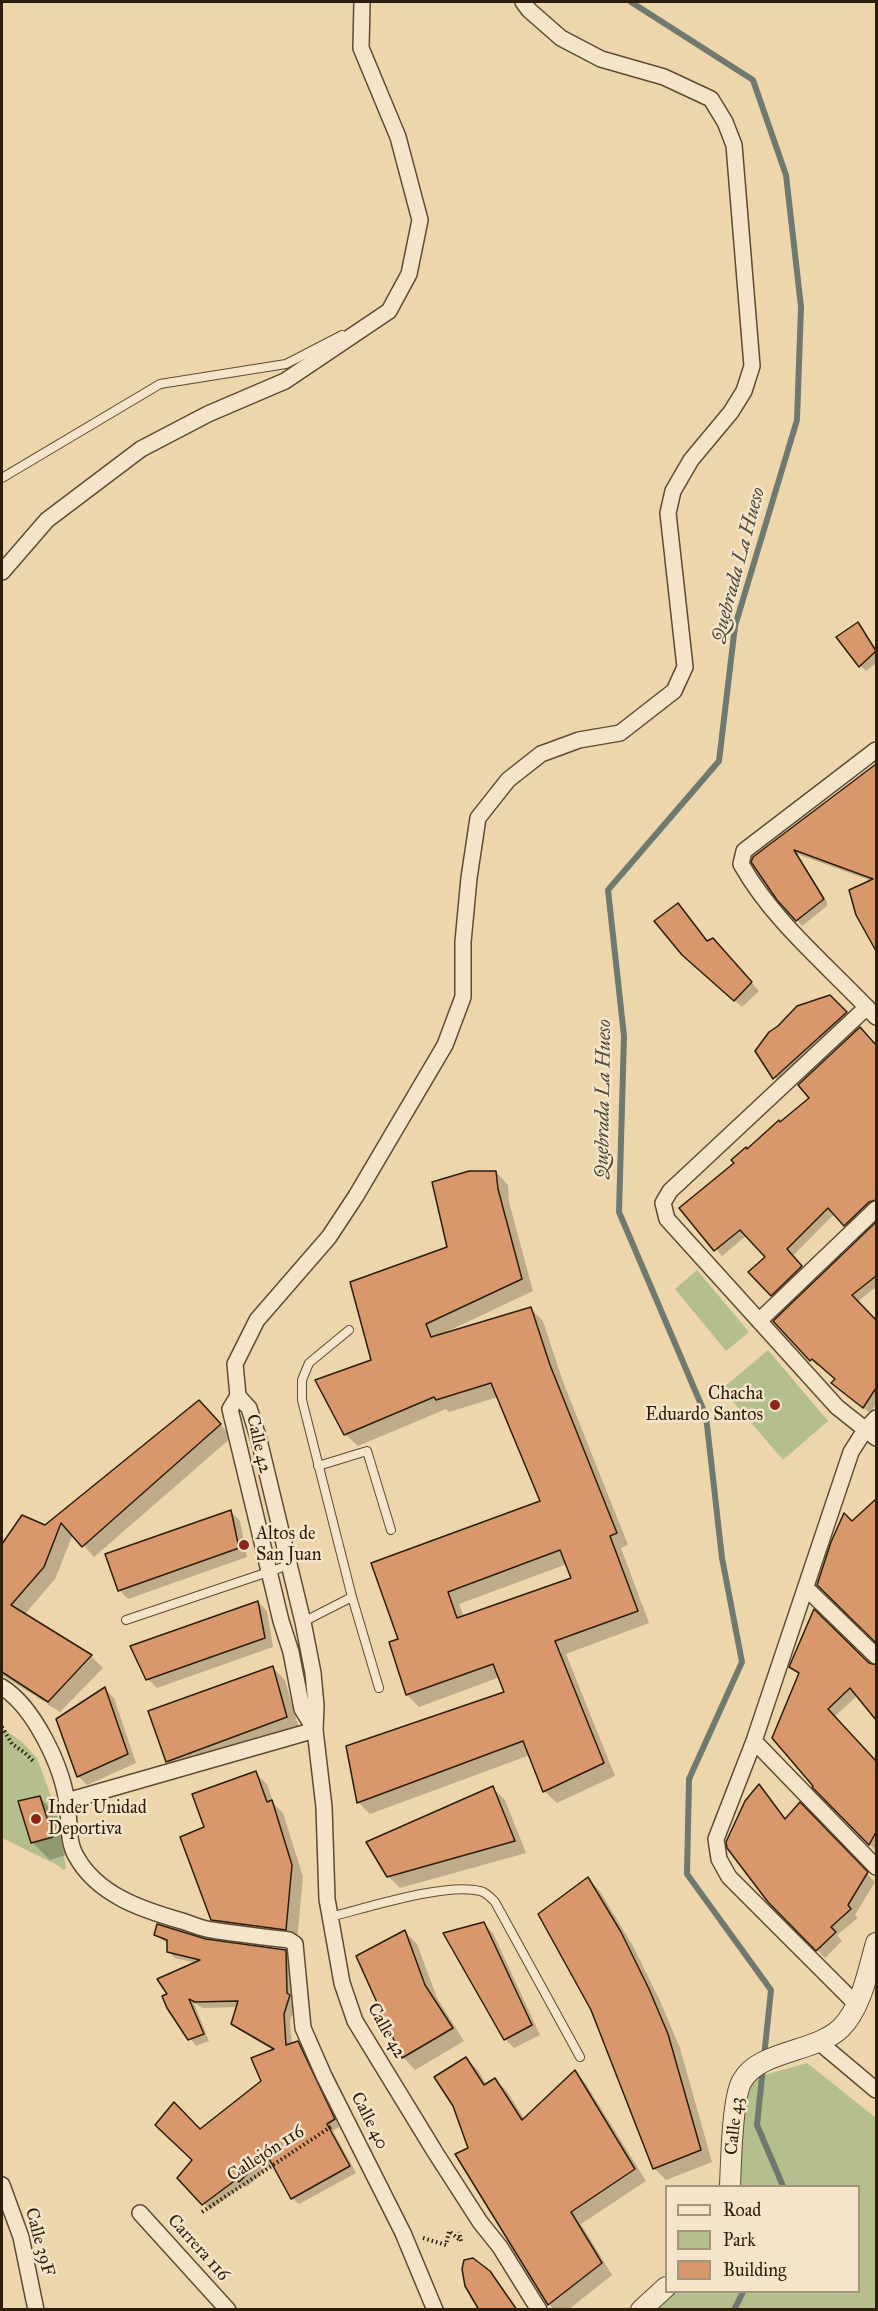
<!DOCTYPE html>
<html>
<head>
<meta charset="utf-8">
<style>
	body { margin:0 }
	#map { position:relative; width:878px; height:2311px; overflow:hidden; background:#eed6ac; font-family:"IM FELL Great Primer",serif }
	canvas { display:block }
	.frame { position:absolute; inset:0; border:3px solid #2d1d0b; pointer-events:none }
	.legend { position:absolute; left:665px; top:2185px; width:195px; height:108px; box-sizing:border-box; background:#f4e4c9; border:2px solid #a4947d; margin:0; padding:8px 10px; list-style:none; font-size:18px; color:#2d1d0b }
	.legend li { display:flex; align-items:center; gap:12px; height:30px }
	.legend b { width:30px; border:2px solid #a4947d }
</style>
</head>
<body>
<div id="map">
<canvas width="878" height="2311"></canvas>
<div class="frame"></div>
<ul class="legend">
<li><b style="height:8px;background:#f4e4c9"></b>Road</li>
<li><b style="height:16px;background:#b4bf8d"></b>Park</li>
<li><b style="height:16px;background:#d8986c"></b>Building</li>
</ul>
</div>
<script>
const ctx = document.querySelector('canvas').getContext('2d');
ctx.lineJoin = 'round';
function fillPath(path, color) {
  ctx.fillStyle = color;
  ctx.fill(path, 'evenodd');
}
function stroke(path, color, width, dash) {
  ctx.strokeStyle = color;
  ctx.lineWidth = width;
  ctx.lineCap = dash ? 'butt' : 'round';
  ctx.setLineDash(dash || []);
  ctx.stroke(path);
}
function write(font, color, halo, rows, align = 'center') {
  ctx.font = font + ' "IM FELL Great Primer",serif';
  ctx.lineWidth = 5;
  ctx.setLineDash([]);
  ctx.textBaseline = 'middle';
  ctx.strokeStyle = halo;
  ctx.fillStyle = color;
  for (const [text, x, y, turn = 0] of rows) {
    ctx.save();
    ctx.translate(x, y);
    ctx.rotate((+turn || 0) * Math.PI / 180);
    ctx.textAlign = isNaN(turn) ? turn : align;
    if (halo) ctx.strokeText(text, 0, 0);
    ctx.fillText(text, 0, 0);
    ctx.restore();
  }
}
fillPath(new Path2D(`
	M697,1270l52,62 -23,19 -51,-62z
	M768,1350l60,71 -45,39 -61,-71z
	M2,1728l20,14 15,16 19,52 10,58 -3,2 -4,-4 -57,-28z
	M807,2063l69,55v191l-236,1 26,-18h192v-106h-140l21,-104z`), '#b4bf8d');
fillPath(new Path2D(`
	M858,624l18,26v13l-10,8 -6,-5z
	M876,765v63l-1,2h1v118l-19,-34 15,-33 -75,-27 30,48v4l-25,20 -38,-47 106,-111z
	M678,905l30,37 12,5 39,44 -17,16 -50,-44z
	M830,997l22,22 -72,65 -23,-33z
	M866,1035l10,11v161l-25,24 -16,-18 -43,44 15,16 -29,28 -27,-29 17,-15 -21,-22 -25,21 -41,-48 130,-110z
	M496,1172l12,13 1,17 24,89 -85,40 1,2 82,-24 12,12 19,58 66,166 -7,3 28,75 -83,31 49,122 -58,27 -13,-12 -14,-36 -160,59 -12,-12 148,-110 -6,-15 -81,30 -12,-12 -16,-52 9,-3 -27,-76 169,-62 -44,-105 -49,15 -3,-3 -88,37 -13,-12 28,-73 76,-113zM567,1564l6,15 -109,38 -5,-13z
	M876,1224v63l-19,15 18,18 1,-2v86l-6,9 -31,-24 -6,-6 4,-4 -17,-15 -3,2 -42,-45z
	M210,1413l22,24 -138,120 -21,-23 -18,45 -31,36 68,42h-3l-44,45 -43,-27v-128l21,-30 22,10z
	M876,1501l-1,73 1,67 -58,-57 34,-61z
	M231,1512l9,9 7,36 -119,42 -9,-9z
	M258,1602l9,9 6,36 -116,41 -9,-9z
	M92,1657l11,11 -43,44 -13,-8z
	M869,1665l7,2v50l-18,-22 -24,22 42,46v88l-62,-64 -14,-112 -9,-9z
	M273,1668l12,12 14,49 -119,45 -12,-12 -18,-50z
	M105,1689l9,9 22,65 -49,22 -9,-9 -20,-57z
	M255,1773l12,11 7,20 9,9 20,64 -6,64 -72,-10 -12,-12 -7,-91z
	M759,1786l27,34 14,-16 75,78 -20,33 3,3 -21,17 5,6 -17,17 -56,-57 -41,-59 20,-44z
	M493,1788l12,12 21,53 -126,35 -12,-12z
	M40,1798l17,17 13,39 -20,6 -18,-18z
	M588,1879l12,12 33,55 28,57 19,45 32,114 -46,18 -12,-12z
	M483,1923l10,10 47,102 -26,13 -9,-9z
	M405,1932l12,12 20,54 27,43 -49,29 -12,-13 -45,-100z
	M155,1934l130,17 7,7 4,45 -6,18 2,24 6,-3 6,7 36,77 -7,5 23,42 -57,31 -7,-6 -19,-36 -26,25 -3,-2 -34,25 -31,-32 15,-18 6,-29 63,-50 12,-30 -36,-21 -6,-7 5,-16 -35,1 -9,-5 15,38 -13,5 -27,-38 27,-45 -21,-5 -7,-7v-7z
	M466,2059l12,11 9,15 8,-5 12,11 18,29 50,-48 11,12 60,97 -65,43 31,51 -44,35h-14l-5,-6 -92,-149 12,-6z`), '#0003');
stroke(new Path2D(`
	M631,2l122,78 33,95 15,132 -4,113 -62,206 -16,135 -111,129 16,146 -5,176 87,204 16,142 20,104 -53,117 -2,95 84,116 -7,67
	M763,2067l-6,58 26,61
	M734,2310l9,-18`), '#70796f', 6);
const building = new Path2D(`
	M858,622l18,29 -17,16 -23,-30z
	M876,764v187l-20,-36 -7,-25 24,-11 -79,-29 30,49 -28,22 -19,-21 -26,-38 2,-5z
	M678,903l29,38 6,-3 39,44 -18,19 -52,-46 -28,-34z
	M830,995l17,17 -74,67 -18,-28 14,-19 9,-6 19,-20z
	M860,1027l16,18v155l-7,2 -25,24 -16,-18 -41,41 15,17 -31,30 -23,-24 17,-15 -25,-27 -26,21 -35,-43 55,-45 -3,-3 15,-13 1,2 32,-29 1,2 29,-24 -11,-13z
	M469,1171h27l2,18 24,90 -96,45 5,13 100,-30 19,58 67,168 -7,3 28,75 -83,30 49,122 -61,29 -20,-51 -166,62 -11,-57 158,-54 -11,-28 -87,31 -17,-53 9,-3 -27,-76 169,-62 -49,-118 -55,17 -2,-3 -90,38 -29,-55 56,-20 -21,-78 97,-35 -15,-65zM560,1550l11,28 -114,40 -9,-26z
	M876,1222v54l-24,19 24,25v68l-13,20 -32,-25 4,-4 -23,-20 -2,2 -37,-40z
	M199,1400l22,24 -139,123 -21,-24 -17,44 -33,38 81,50 -44,47 -46,-30v-128l20,-29 23,10z
	M876,1499v144l-59,-58 14,-43 13,-29 8,8z
	M231,1510l8,38 -121,43 -13,-37z
	M258,1601l7,37 -119,42 -16,-34z
	M814,1609l55,54 7,2v55l-26,-32 -22,21 48,52v71l-7,13 -57,-58 1,-1 -41,-48 27,-65 -10,-6z
	M273,1666l14,51 -121,45 -18,-51z
	M105,1687l23,67 -51,23 -21,-58z
	M256,1771l11,31 5,-2 20,65 -6,65 -75,-10 -31,-83 24,-10 -12,-33z
	M759,1784l26,35 15,-17 68,70 -20,33 3,4 -20,18 5,5 -20,19 -48,-49 -41,-54 -1,-6 19,-41z
	M493,1786l22,55 -128,36 -21,-35z
	M40,1796l13,41 -22,6 -13,-42z
	M588,1877l33,55 28,57 19,45 33,116 -48,19 -62,-159 -53,-96z
	M484,1922l48,103 -28,15 -61,-107z
	M157,1924l49,15 80,11 1,43 3,2 -6,19 2,31 12,-4 37,78 -8,5 23,42 -59,33 -24,-44 -28,27 -2,-3 -35,26 -25,-27 15,-18 -37,-35 19,-23 26,27 61,-48 -10,-23 23,-9 -43,-25 7,-23 -43,1 -6,-3 15,35 -16,6 -21,-32 -5,-12 5,-2 -10,-15 43,-19 -33,-8v-12l-13,-5z
	M405,1930l20,55 28,43 -51,30 -46,-102z
	M466,2057l18,28 11,-7 27,42 53,-50 60,99 -64,43 31,51 -54,42 -93,-151 13,-6 -15,-42 -19,-29z
	M473,2258l17,13 27,39h-38l-14,-24 -3,-17 2,-9z`);
fillPath(building, '#d8986c');
stroke(building, '#2d1d0b', 1.5);
const service = new Path2D(`
	M2,478l158,-94 126,-20 56,-29
	M349,1330l-40,33 -7,17v20l50,197 27,91
	M318,1466l49,-15 24,79
	M126,1620l163,-55
	M303,1622l49,-25
	M330,1917c36,-9 116,-35 150,-26 6,1 10,6 15,11l85,155`);
const minor = new Path2D(`
	M2,572l45,-52 94,-71 67,-35 77,-33 104,-70 20,-37 11,-54 -22,-83 -37,-89 1,-46
	M876,750l-132,101 -3,13c33,59 90,104 135,153
	M867,1007l-197,184 -7,12 4,16 170,188 39,31
	M760,1320l116,-111
	M238,1396l-3,-32 22,-44 72,-83 27,-41 89,-151 18,-48v-55l6,-64 9,-60 30,-38 33,-26 38,-14 41,-7 54,-42 11,-24 -17,-154 5,-22 18,-31 40,-48 13,-21 8,-25 -18,-221 -9,-23 -14,-23 -47,-22 -63,-18 -40,-21 -32,-28 -6,-8
	M238,1396l11,12 10,32 44,182 10,51 3,33 -1,24 9,77 3,92 15,84 13,38 80,131 45,70 20,25 39,63
	M238,1396l-8,13 51,212 10,31 11,57 13,21
	M806,1588l70,68
	M2,1687c32,20 60,79 65,116 3,17 0,38 9,53 21,39 67,54 106,65 10,3 20,8 30,9 26,4 52,7 77,10l6,4 8,84 21,48 79,157 32,77
	M754,1741l122,126
	M67,1801l248,-71
	M856,2004l-127,-127 -10,-18 -3,-20 38,-98 97,-289 14,-22 11,-12
	M820,2043l56,47
	M2,2185l19,52 15,73
	M140,2213l88,97`);
const tertiary = new Path2D(`
	M730,2186c1,-22 2,-88 12,-105 17,-31 73,-28 99,-53 21,-21 27,-58 35,-85
	M641,2310l25,-23`);
stroke(service, '#5d4b33', 10);
stroke(minor, '#5d4b33', 18);
stroke(tertiary, '#5d4b33', 22);
stroke(new Path2D(`
	M2,1727l10,17 13,9 9,9
	M202,2212l130,-86
	M423,2238l23,7 3,-14 12,10 -2,-9`), '#2d1d0b', 4, [1.5, 3]);
stroke(service, '#f4e4c9', 8);
stroke(minor, '#f4e4c9', 15);
stroke(tertiary, '#f4e4c9', 20);
for (const [x, y, r, color] of [
	[775,1405,6,"#8f2418"],
	[244,1545,6,"#8f2418"],
	[36,1819,6,"#8f2418"]
]) {
  const dot = new Path2D();
  dot.arc(x, y, r, 0, 2 * Math.PI);
  ctx.fillStyle = color;
  ctx.fill(dot);
  stroke(dot, '#f4e4c9', 2);
}
write('18px', '#2d1d0b', '#f4e4c9', [
	["Chacha",763,1395,"right"],
	["Eduardo Santos",763,1416,"right"],
	["Altos de",256,1535],
	["San Juan",256,1556],
	["Inder Unidad",48,1809],
	["Deportiva",48,1830]
], 'left');
write('18px', '#2d1d0b', '#f4e4c9', [
	["Calle 42",258,1444,77],
	["Calle 42",386,2031,61],
	["Calle 40",369,2121,63],
	["Calle 43",735,2126,-84],
	["Callejón 116",266,2154,-33],
	["Calle 39F",39,2242,75],
	["Carrera 116",198,2248,48]
]);
write('italic 20px', '#4e4b3d', '#f4e4c9', [
	["Quebrada La Hueso",739,565,-75],
	["Quebrada La Hueso",604,1099,-89]
]);
</script>
</body>
</html>
